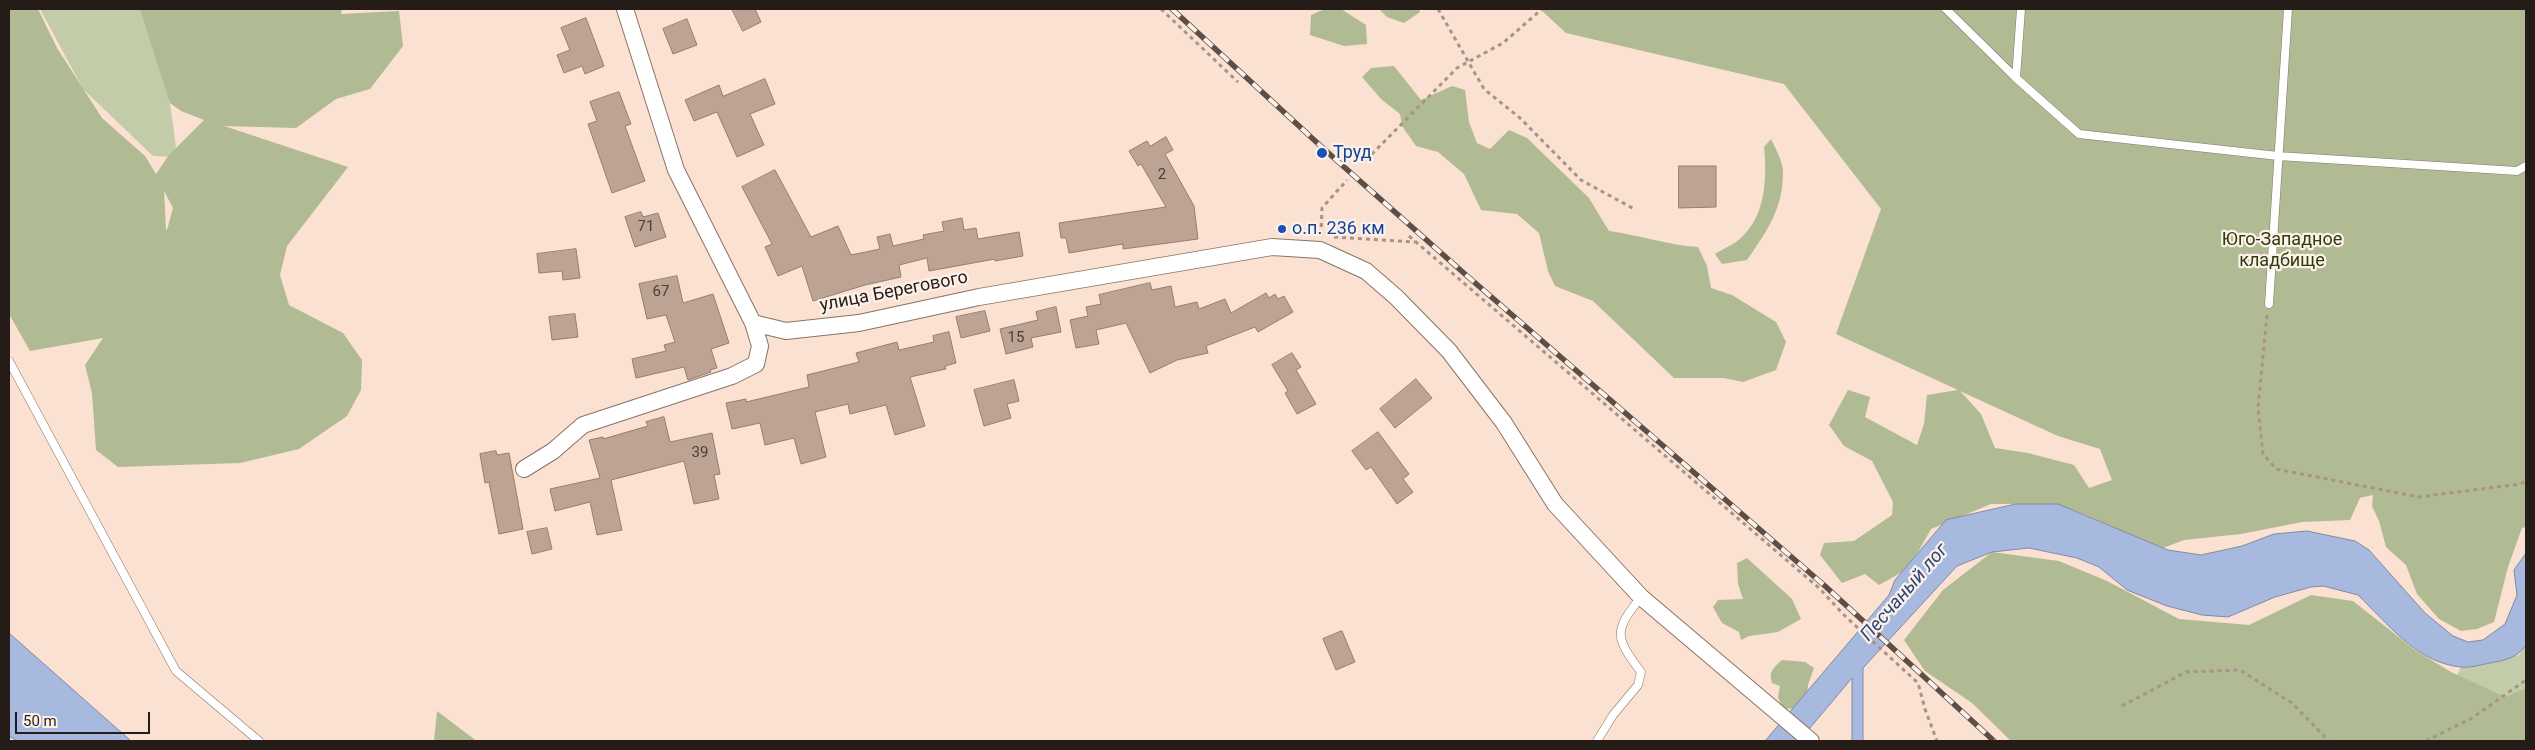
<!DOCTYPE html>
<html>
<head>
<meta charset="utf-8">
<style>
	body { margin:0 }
	#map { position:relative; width:2535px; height:750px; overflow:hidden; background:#fbe1d1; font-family:Roboto,sans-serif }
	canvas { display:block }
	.frame { position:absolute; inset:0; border:10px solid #261c17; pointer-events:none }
	.scale { position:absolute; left:15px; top:712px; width:135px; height:22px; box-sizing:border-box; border:2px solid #261c17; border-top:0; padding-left:6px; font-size:15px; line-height:18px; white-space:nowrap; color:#261c17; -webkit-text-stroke:4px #fcf2eb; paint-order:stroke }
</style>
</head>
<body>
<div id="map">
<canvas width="2535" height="750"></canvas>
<div class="frame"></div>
<div class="scale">50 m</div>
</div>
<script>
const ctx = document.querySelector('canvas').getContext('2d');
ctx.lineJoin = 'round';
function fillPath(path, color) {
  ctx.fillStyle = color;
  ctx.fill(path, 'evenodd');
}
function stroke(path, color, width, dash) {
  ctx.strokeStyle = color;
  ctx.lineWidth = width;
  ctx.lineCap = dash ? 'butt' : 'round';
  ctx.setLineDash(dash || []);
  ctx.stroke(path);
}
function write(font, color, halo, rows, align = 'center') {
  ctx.font = font + ' Roboto,sans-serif';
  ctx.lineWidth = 4.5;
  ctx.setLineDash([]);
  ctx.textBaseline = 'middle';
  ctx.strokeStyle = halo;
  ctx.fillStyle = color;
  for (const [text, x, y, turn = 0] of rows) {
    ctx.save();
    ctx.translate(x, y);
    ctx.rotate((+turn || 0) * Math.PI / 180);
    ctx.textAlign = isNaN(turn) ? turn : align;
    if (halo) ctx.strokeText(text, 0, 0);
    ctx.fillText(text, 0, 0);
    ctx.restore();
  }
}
fillPath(new Path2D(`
	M40,9h101c22,45 31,98 36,148l-24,-1 -70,-67z
	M2526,645v96h-101l36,-74 23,-3 35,-9z`), '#c2cca8');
fillPath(new Path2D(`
	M9,9h29l19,39 45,70 43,38 11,18 13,-19 35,-35 -23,-9 -11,-8 -30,-94h202l-1,5 58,-3 4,35 -33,43 -34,10 -40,29 -72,-2 124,41 -61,79 -7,29 9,30 54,28 19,27 -1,30 -14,26 -48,33 -59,14 -122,4 -22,-17 -4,-57 -7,-28 18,-27 -73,13 -21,-37zM164,191l9,17 -6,22 -1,-1z
	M1325,9h16l25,16 1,19 -23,2 -34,-11 1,-20z
	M1379,9h40l1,3 -16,11 -17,-6z
	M1540,9h986v518l-4,1 -14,39 -14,55 -17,7 -16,2 -22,-12 -22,-25 -11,-29 -20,-18 -7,-26 -7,-15 1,-11 -13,3 -10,22 -48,2 -61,12 -57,6 -21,8 -87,-37 -41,-7h-44l-60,25 -13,23 -16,20 -23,13 -14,-11 -23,9 -22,-28 4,-12 30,-2 38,-26 1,-13 -21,-41 -28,-15 -15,-21 19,-35 22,7 -5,20 52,28 7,-21 3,-29 31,-5 -122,-56 45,-125 -97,-125 -218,-51zM1960,391l98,45 42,13 12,31 -23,8 -15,-23 -46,-12 -33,-5 -14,-34z
	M1394,66l27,34 31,-14 13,4 4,32 8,21 13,6 19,-19 18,8 62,60 20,33c30,4 58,14 89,16l9,19 4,22 21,7 44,27 10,20 -10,28 -33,12 -19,-4h-50l-81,-77 -38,-15 -7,-15 -9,-38 -22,-19 -36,-4 -17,-36 -26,-22 -22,-6 -14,-20 -2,-12 -19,-15 -19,-22 9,-9z
	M1771,139c4,9 12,22 12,33 0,37 -16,59 -36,88l-25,4 -7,-10c8,-5 20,-10 27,-17 24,-23 25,-59 22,-90z
	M1992,552l67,9 48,20 72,38 70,6 62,-30 42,6 62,49 36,22 54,25 21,-9v53h-515l-39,-38 -47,-32 -21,-31 39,-50z
	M1747,558l45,41 9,20 -23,13 -29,4 -8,4 -2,-8 -17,-9 -9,-16 5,-7 25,-1 -5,-15 -1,-21z
	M1782,660l23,2 9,6 -6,17 -1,12 -8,11 -16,1 -5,-12 2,-11 -8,-3c-4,-11 2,-16 10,-23z
	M437,711l37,28 2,2h-42z`), '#b0ba93');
const water = new Path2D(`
	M2016,504h42l110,46 33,5 41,-9 32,-12 33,-3 48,10 14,9 56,63 28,23 15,6 15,-2 22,-16 12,-29 -3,-25 12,-17v92c-9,13 -20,15 -36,18 -10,2 -20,5 -30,4 -44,-5 -73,-44 -102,-72l-35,-9 -12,1 -36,10 -47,20 -26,-2 -35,-9 -40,-16 -28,-23 -22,-9 -48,-10 -37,4 -35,14 -94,102v73h-11v-63l-53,63h-34l124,-146 6,-15 51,-60z
	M9,633l122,108h-114l-8,-5z`);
fillPath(water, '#a7b9de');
stroke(water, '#808aa2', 1);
const building = new Path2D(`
	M732,9h23l6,13 -18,9z
	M586,18l18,48 -19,8 -3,-8 -18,7 -7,-18 13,-5 -9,-22z
	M687,19l10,26 -24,9 -10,-25z
	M765,79l10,25 -25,10 14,31 -27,12 -20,-45 -23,9 -9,-21 34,-15 4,11z
	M619,92l12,32 -6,2 20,55 -33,12 -24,-69 9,-3 -7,-19z
	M1166,137l7,13 -8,4 29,52 4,33 -75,10v-5l-54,9 -3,-15h-5l-2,-15 107,-16 -25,-43 -3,2 -9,-15 18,-10 3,5z
	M1679,166h37v41l-37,1z
	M775,170l36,67 27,-11 13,29 29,-6 -3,-12 13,-3 3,12 31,-7 -1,-4 21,-4 -2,-9 20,-4 2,12 12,-2 2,11 41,-7 4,24 -28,5v-2l-66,12 -2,-13 -28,7 2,12 -36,8 -52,16 -11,-35 -24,10 -13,-29 7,-3 -30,-57z
	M641,212l2,5 15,-4 8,24 -31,10 -10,-30z
	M576,249l4,29 -17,2 -1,-9 -23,2 -2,-19z
	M677,276l6,27 30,-9 16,49 -18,6 6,19 -7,2 1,2 -23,8 -4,-13 -48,11 -4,-19 34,-8 -2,-6 11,-3 -9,-27 -19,4 -8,-35z
	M1150,283l2,7 19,-4 4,21 22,-5 2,7 26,-10 6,14 35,-20 3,5 6,-4 3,5 6,-3 9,16 -35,20 -3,-5 -49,19 2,7 -31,7 -27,13 -24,-50 -30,7 3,14 -23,4 -6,-28 18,-4 -2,-9 15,-3 -2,-9z
	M1056,307l5,25 -30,6 2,9 -27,7 -6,-25 38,-9 -2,-8z
	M985,311l5,20 -29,7 -5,-21z
	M575,314l3,23 -26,3 -3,-23z
	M949,332l7,31 -11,3 1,3 -36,8 15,49 -30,9 -9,-30 -36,9 -2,-10 -33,8 11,45 -25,7 -7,-26 -29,7 -5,-22 -28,6 -6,-26 20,-4v3l63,-15 -2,-12 52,-13 -3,-9 41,-11 2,8 35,-8 -1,-6z
	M1292,353l9,14 -5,3 20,34 -19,10 -12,-21 3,-2 -16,-26z
	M1416,379l16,19 -37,30 -15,-19z
	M1014,380l5,21 -12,3 4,14 -27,8 -10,-36z
	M664,417l6,25 42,-9 8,41 -6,1 5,24 -25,5 -10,-43 -73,19 11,50 -25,5 -7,-33 -35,9 -5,-22 50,-11 -11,-38 14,-3v2l45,-13 -2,-4z
	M1378,432l31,42 -6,5 10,13 -16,12 -26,-37 -5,3 -14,-19z
	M496,451l1,4 12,-2 14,76 -24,5 -10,-52 -4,1 -5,-29z
	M547,528l5,21 -20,5 -5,-22z
	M1342,631l13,31 -19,8 -13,-31z`);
fillPath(building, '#bca394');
stroke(building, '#957d6f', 1);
const lane = new Path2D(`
	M1946,9l70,69 63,56 199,22 239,15 9,-5
	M2016,78l5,-69
	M2269,304l19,-295
	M9,361l167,310 83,70
	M1597,741l16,-26 25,-30 3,-13c-26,-35 -28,-40 0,-75`);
const street = new Path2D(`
	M625,9l51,161 77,153 33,8 73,-8 120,-26 293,-50 48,3 46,21 30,26 53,54 55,72 51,81 86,93 170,144
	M524,469l29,-18 30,-26 149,-49 24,-12 4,-18 -7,-23`);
stroke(lane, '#8a7365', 9);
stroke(street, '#8a7365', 18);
stroke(new Path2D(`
	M1161,9l77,73
	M1438,9l46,80 36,29 61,62 55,30
	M1366,160l91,-92 46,-25 39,-34
	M1321,235l1,-27 25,-28
	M1409,236l410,352 26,28 73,67 7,26 12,32
	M1334,237l81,5
	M2267,315l-9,93 5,46 13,15 143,28 101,-13 6,-3
	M2122,706l64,-34 54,-2 52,33 37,38
	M2426,741l46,-23 54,-38`), '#a79388', 3, [4, 4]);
stroke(lane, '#fff', 8);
stroke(street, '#fff', 16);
const rail = new Path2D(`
	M1172,9l153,141 141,125 359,311 169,155`);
stroke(rail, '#5d4f47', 5.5);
stroke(rail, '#fcf2eb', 4, [11]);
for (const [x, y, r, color] of [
	[1322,153,6,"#1a4fb4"],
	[1282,229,5,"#1a4fb4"]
]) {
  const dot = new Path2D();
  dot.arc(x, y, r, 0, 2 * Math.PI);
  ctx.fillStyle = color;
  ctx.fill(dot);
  stroke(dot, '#fcf2eb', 2);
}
write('15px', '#4c3e36', null, [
	["2",1162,175],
	["71",646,227],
	["67",661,292],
	["15",1016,338],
	["39",700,453]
]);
write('18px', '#164399', '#fcf2eb', [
	["Труд",1333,153],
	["о.п. 236 км",1292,229]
], 'left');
write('18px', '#313a0b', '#fcf2eb', [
	["Юго-Западное",2282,240],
	["кладбище",2282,261]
]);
write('18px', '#261c17', '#fcf2eb', [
	["улица Берегового",894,292,-11]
]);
write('italic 19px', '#2f4575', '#fcf2eb', [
	["Песчаный лог",1905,593,-49]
]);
</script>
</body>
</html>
